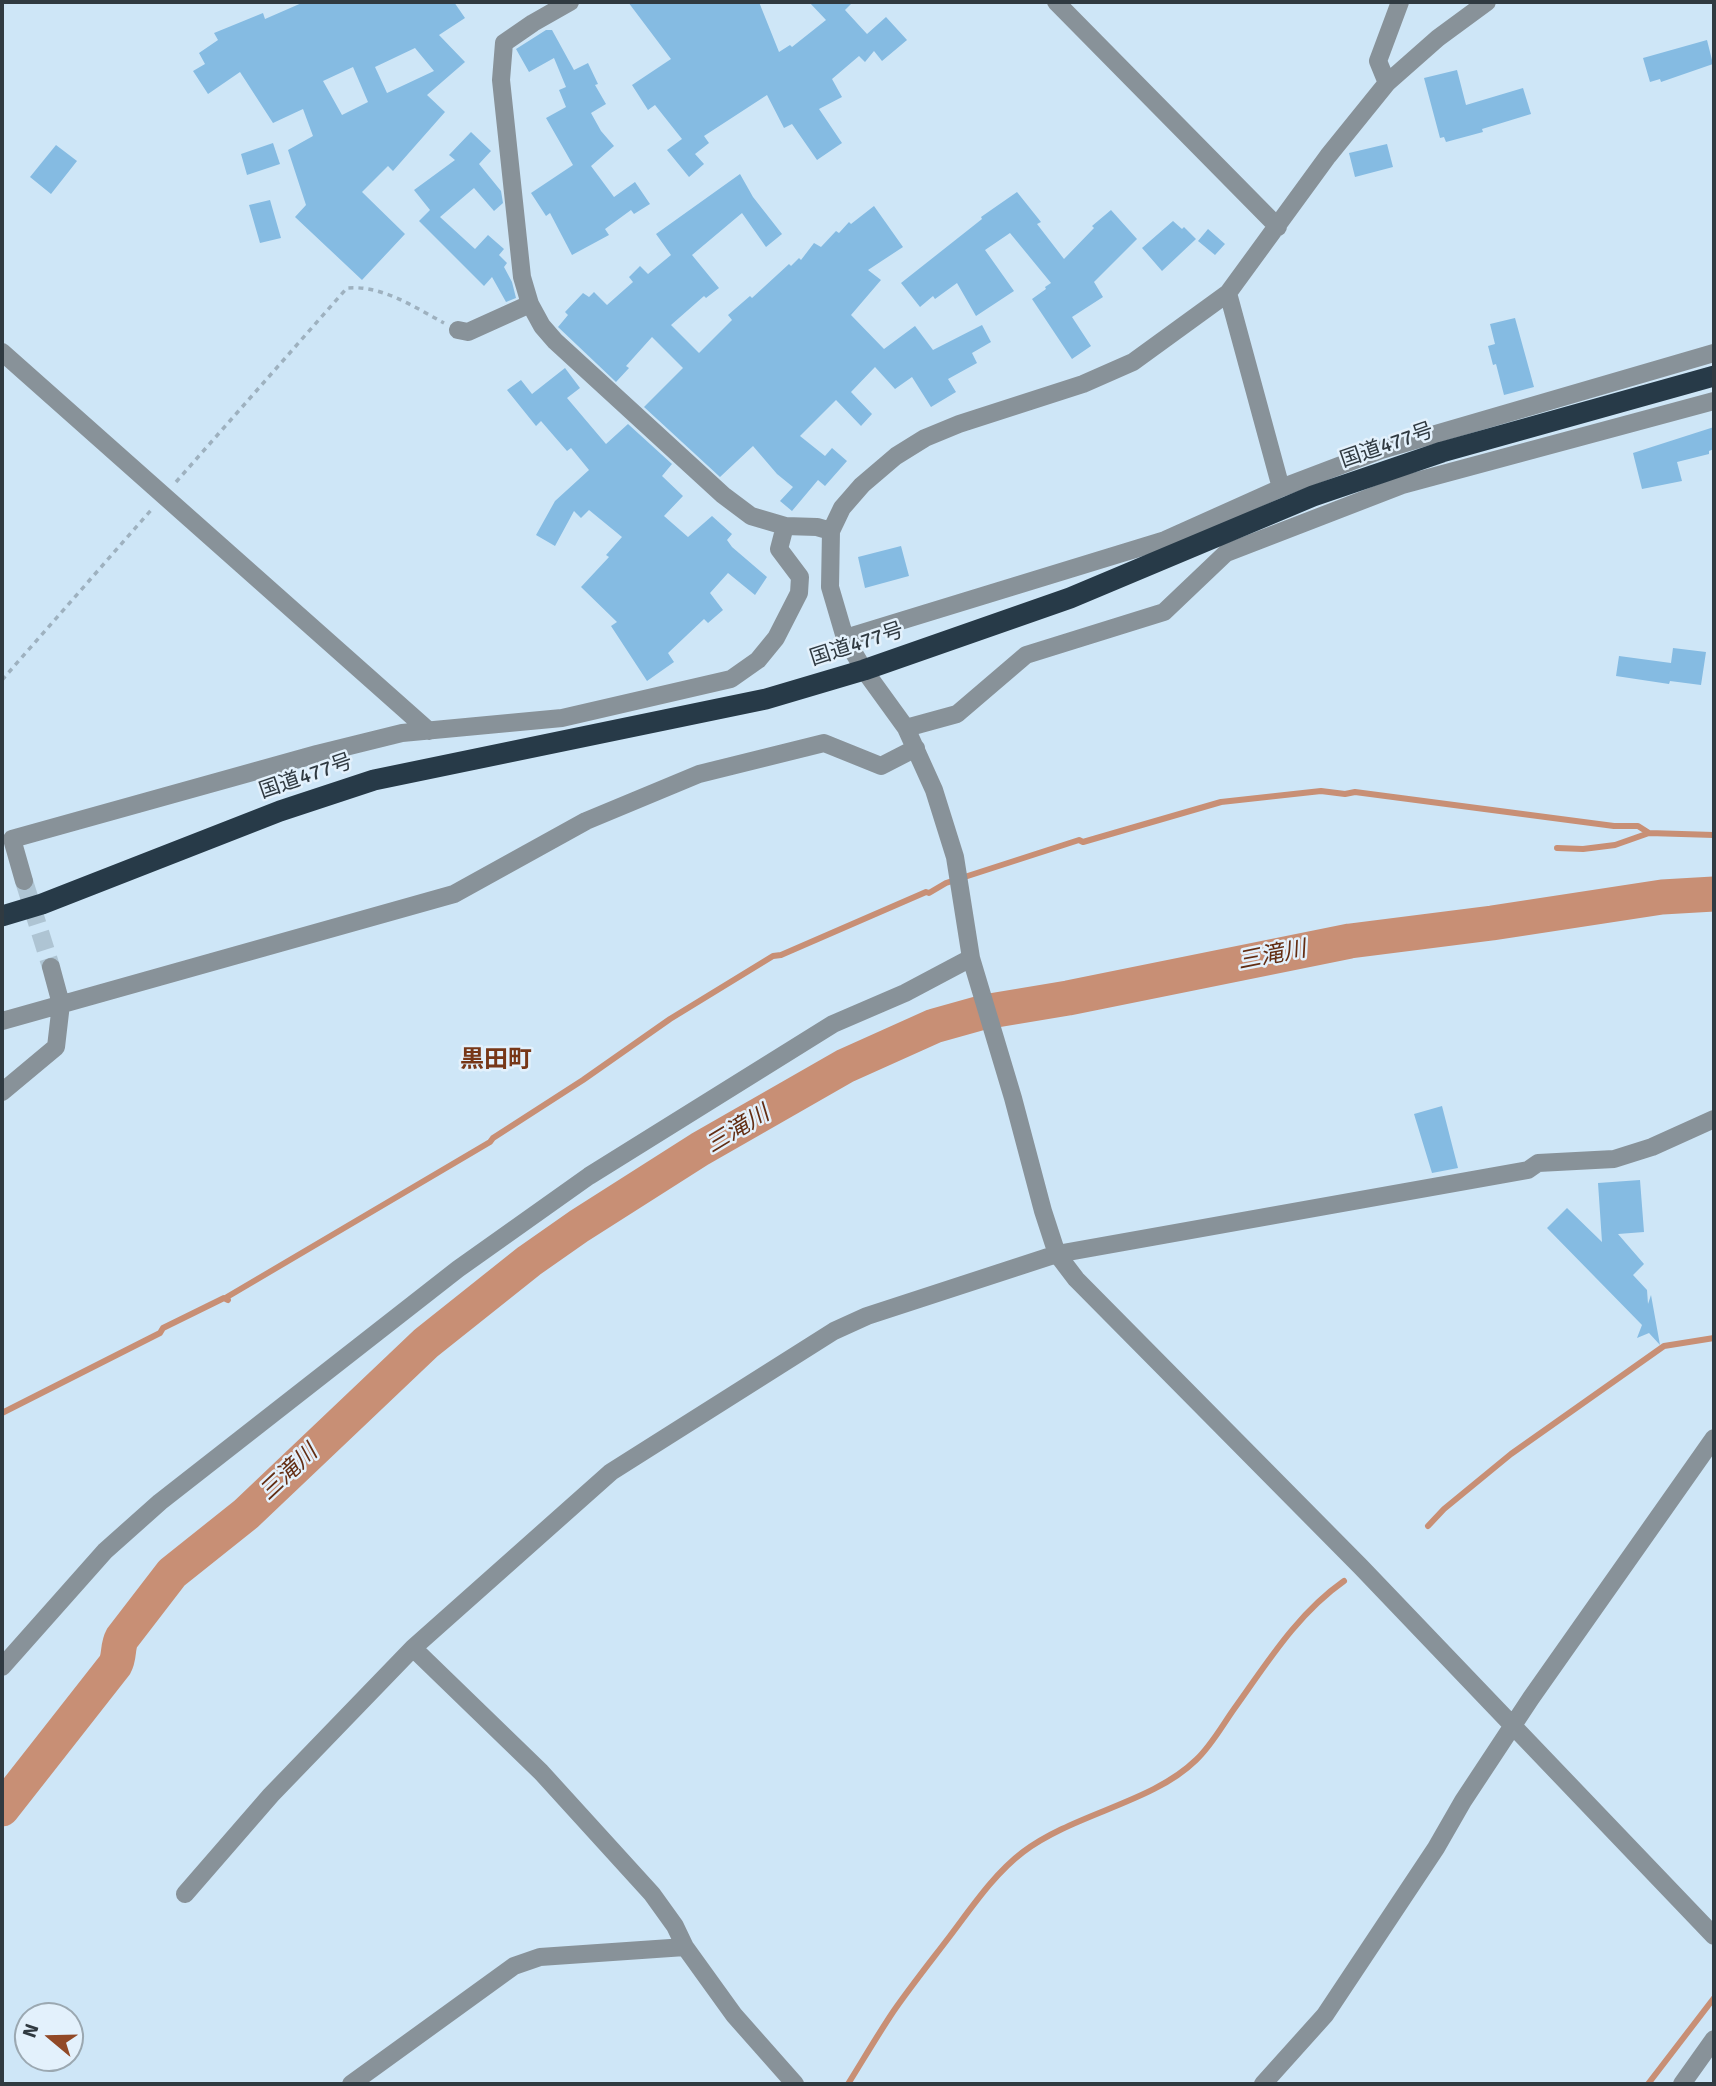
<!DOCTYPE html>
<html>
<head>
<meta charset="utf-8">
<style>
	body { margin:0 }
	#map { position:relative; width:1716px; height:2086px; overflow:hidden; background:#cee6f7; font-family:Signika,sans-serif }
	canvas { display:block }
	.frame { position:absolute; inset:0; border:4px solid #303a41; pointer-events:none }
	.north { position:absolute; left:14px; top:2002px; width:70px; height:70px; box-sizing:border-box; background:#e3f1fc; border:2px solid #9ba8b1; border-radius:50%; rotate:289deg; font-size:19px; font-weight:700; line-height:28px; text-align:center; color:#303a41 }
	.north::after { content:''; display:block; margin:auto; width:24px; height:32px; background:#914927; clip-path:polygon(50% 0,100% 100%,50% 72%,0 100%) }
</style>
</head>
<body>
<div id="map">
<canvas width="1716" height="2086"></canvas>
<div class="frame"></div>
<div class="north">N</div>
</div>
<script>
const ctx = document.querySelector('canvas').getContext('2d');
ctx.lineJoin = 'round';
function stroke(path, color, width, dash) {
  ctx.strokeStyle = color;
  ctx.lineWidth = width;
  ctx.lineCap = dash ? 'butt' : 'round';
  ctx.setLineDash(dash || []);
  ctx.stroke(path);
}
function fillPath(path, color) {
  ctx.fillStyle = color;
  ctx.fill(path, 'evenodd');
}
function write(font, color, halo, rows, align = 'center') {
  ctx.font = font + ' Signika,"Noto Sans JP",sans-serif';
  ctx.lineWidth = 5;
  ctx.setLineDash([]);
  ctx.textBaseline = 'middle';
  ctx.strokeStyle = halo;
  ctx.fillStyle = color;
  for (const [text, x, y, turn = 0] of rows) {
    ctx.save();
    ctx.translate(x, y);
    ctx.rotate((+turn || 0) * Math.PI / 180);
    ctx.textAlign = isNaN(turn) ? turn : align;
    if (halo) ctx.strokeText(text, 0, 0);
    ctx.fillText(text, 0, 0);
    ctx.restore();
  }
}
stroke(new Path2D(`
	M1557,848l26,1 32,-4 34,-12 65,2
	M2,1413l158,-80 3,-5 61,-30 4,2 -1,-3 263,-155 3,-4 90,-58 87,-61 103,-63 8,-1 145,-63 3,1 17,-10 133,-43 4,2 138,-40 100,-11 24,3 10,-2 259,34h24l11,7
	M1428,1526l16,-17 67,-55 153,-108 50,-8
	M848,2084c15,-24 29,-48 45,-72 18,-26 38,-51 57,-76 22,-29 44,-62 73,-84 52,-39 129,-49 173,-92 15,-14 26,-34 38,-51 33,-46 63,-95 110,-128
	M1648,2084l66,-86`), '#c88f75', 6);
stroke(new Path2D(`
	M2,1809l113,-144c5,-9 2,-18 7,-27l50,-65 74,-59 180,-171 103,-82 50,-35 121,-77 145,-83 89,-40 50,-14 84,-14 282,-57 142,-18 170,-26 52,-3`), '#c88f75', 35);
fillPath(new Path2D(`
	M304,2h150l11,16 -26,17 26,27 -38,33 18,17 -52,59 -5,-5 -26,26 43,42 -43,46 -67,-63 11,-12 -18,-55 25,-14 -10,-27 -30,14 -33,-51 -32,22 -15,-23 12,-7 -6,-11 19,-13 -4,-7 49,-20 2,6zM415,48l19,23 -47,22 -12,-26zM353,67l15,35 -26,13 -19,-34z
	M628,2h131l20,50 11,-7 2,2 34,-27 -17,-18h44l-8,8 22,24 19,-17 21,23 -25,21 -8,-10 -9,11 -6,-6 -27,23 10,18 -23,12 23,34 -25,17 -25,-36 -8,4 -17,-33 -63,41 5,7 -14,11 9,10 -15,13 -22,-27 15,-11 -27,-34 -7,5 -16,-25 39,-26z
	M546,30h6l22,40 14,-7 10,21 -3,1 11,19 -15,9 10,18 13,15 -23,20 23,31 21,-15 15,22 -16,10 -3,-4 -26,19 4,6 -37,20 -22,-42 -4,3 -15,-23 42,-28 -27,-47 20,-11 -7,-17 7,-3 -12,-29 -25,14 -13,-23z
	M1707,40l6,24 -52,18 -1,-3 -10,3 -7,-24z
	M1457,70l9,35 57,-17 8,26 -49,15 1,3 -37,10 -2,-5 -4,1 -16,-60z
	M471,132l20,19 -12,13 22,27 2,12 -9,8 -20,-23 -34,29 35,32 13,-14 16,14 -5,6 8,8 -3,4 8,15 4,16 -10,4 -14,-25 -8,9 -65,-65 11,-11 -16,-20 41,-30 -6,-5z
	M273,143l7,21 -33,11 -6,-21z
	M1387,144l6,23 -38,10 -6,-24z
	M56,145l21,16 -26,33 -21,-17z
	M740,174l13,23 29,37 -16,13 -24,-34 -50,42 27,33 -13,10 -2,-2 -33,29 28,28 33,-33 -4,-5 22,-19 2,2 37,-34 2,2 8,-8 2,2 13,-17 7,4 15,-16 3,2 10,-11 2,2 23,-18 29,41 -35,23 13,10 -30,35 33,34 31,-23 18,24 49,-25 9,17 -19,11 5,10 -29,16 8,13 -25,15 -19,-30 -17,12 -20,-22 -24,25 21,22 -11,12 -25,-26 -36,36 25,20 7,-8 15,13 -22,25 -7,-6 -26,31 -12,-10 13,-14 -16,-13 -24,-28 -33,31 -76,-70 39,-39 -31,-31 -26,29 3,2 -13,14 -58,-55 10,-12 -3,-3 18,-19 6,4 5,-5 13,13 26,-23 -4,-5 11,-11 8,8 23,-19 -15,-21z
	M1017,192l24,30 -4,2 27,35 30,-31 -2,-2 19,-16 26,29 -43,43 9,15 -31,20 19,29 -19,13 -40,-60 14,-10 -1,-2 6,-4 -41,-50 -25,17 29,41 -38,25 -19,-33 -22,16 -2,-3 -13,11 -19,-24 81,-64 -1,-2z
	M270,200l11,38 -21,5 -11,-38z
	M1173,221l9,8 2,-2 12,12 -34,32 -20,-23z
	M1208,229l17,15 -10,11 -17,-14z
	M1515,318l19,69 -30,8 -8,-31 -3,1 -5,-19 7,-2 -5,-20z
	M565,368l15,20 -13,10 39,46 22,-20 44,40 -10,12 21,20 -19,20 24,21 24,-21 20,18 -5,6 5,7 35,30 -12,18 -27,-22 -18,20 13,17 -15,13 -4,-4 -36,34 6,9 -27,19 -36,-55 6,-4 -36,-35 28,-30 -3,-2 16,-18 -33,-27 -8,8 -7,-7 -19,35 -19,-11 19,-34 34,-31 -18,-22 -4,3 -26,-30 -5,5 -29,-36 14,-10 11,14z
	M1714,427v22l-5,2v3l-32,8 5,19 -40,8 -9,-36z
	M901,546l8,30 -44,12 -7,-31z
	M1673,648l33,4 -5,33 -31,-4 -1,3 -53,-8 3,-20 52,7z
	M1442,1106l16,62 -26,5 -18,-59z
	M1640,1180l4,52 -26,2 26,30 -11,11 14,15 1,14 3,-9 9,50 -11,-12 -12,5 5,-13 -95,-97 20,-20 35,34 -4,-59z`), '#85bbe2');
stroke(new Path2D(`
	M24,881l27,86`), '#aec4d3', 18, [18, 9]);
stroke(new Path2D(`
	M176,482l171,-194c35,-3 67,19 97,35
	M2,680l150,-171`), '#9eb1bf', 3.5, [5, 5]);
stroke(new Path2D(`
	M570,2l-37,21 -29,20 -3,37 21,197 8,27 12,22 13,15 168,154 28,21 34,10 32,1 14,4
	M1056,2l222,225
	M1487,2l-49,36 -51,45 -59,73 -100,137 -95,69 -50,22 -124,40 -34,14 -29,18 -34,29 -20,23 -11,23 -1,56 15,51 19,32 42,58 28,62 21,67 16,101 42,140 30,113 14,43 19,25 285,288 353,369
	M1387,83l-9,-22 22,-59
	M1228,293l53,195
	M458,330l10,2 62,-28
	M2,352l427,379
	M845,638l320,-98 116,-52 100,-38 333,-97
	M906,728l51,-14 69,-59 138,-43 62,-59 176,-68 312,-84
	M24,881l-12,-42 305,-85 85,-21 160,-15 169,-39 27,-19 18,-22 23,-45 1,-16 -21,-28 6,-23
	M2,1021l452,-127 132,-73 113,-47 125,-31 57,23 35,-18
	M2,1092l54,-45 5,-43 -10,-37
	M413,1648l128,124 111,122 23,32 10,21 49,68 61,69
	M2,1667l103,-116 55,-49 298,-233 131,-93 244,-152 72,-31 66,-35
	M185,1894l86,-99 142,-147 198,-176 223,-141 33,-15 190,-62 471,-84 10,-7 76,-4 38,-12 62,-28
	M351,2084l163,-118 26,-9 145,-10
	M1263,2084l62,-69 111,-167 27,-47 68,-103 183,-260
	M1682,2084l32,-45`), '#889299', 18);
stroke(new Path2D(`
	M2,916l40,-12 238,-93 94,-31 392,-81 98,-29 206,-72 243,-102 129,-44 272,-76`), '#273a48', 21);
write('21px', '#303a41', '#e3f1fc', [
	["国道477号",1387,446,-19],
	["国道477号",857,645,-18],
	["国道477号",306,777,-19]
]);
write('italic 23px', '#632d12', '#e3f1fc', [
	["三滝川",1272,956,-11],
	["三滝川",738,1130,-31],
	["三滝川",289,1473,-43]
]);
write('bold 24px', '#773717', '#e3f1fc', [
	["黒田町",496,1061]
]);
</script>
</body>
</html>
